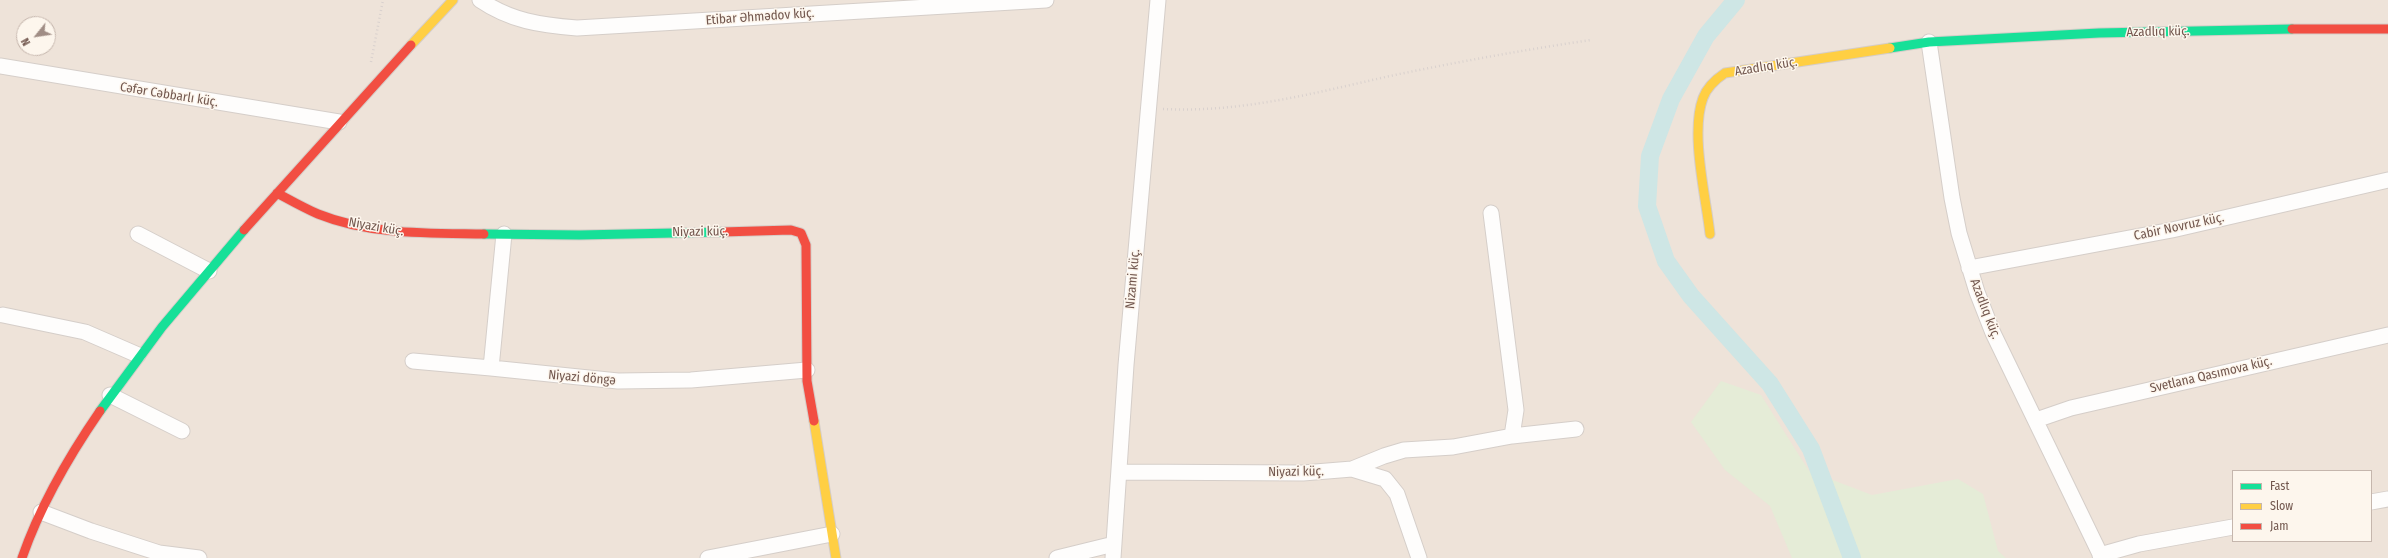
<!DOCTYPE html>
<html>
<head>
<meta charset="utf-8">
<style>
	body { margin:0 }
	#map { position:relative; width:2388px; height:558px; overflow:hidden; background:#f6f1eb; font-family:"Fira Sans Condensed",sans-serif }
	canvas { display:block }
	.legend { position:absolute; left:2232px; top:470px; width:140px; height:72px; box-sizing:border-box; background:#fdf6ed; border:1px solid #c5b6ad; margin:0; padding:5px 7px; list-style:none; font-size:12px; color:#72574e }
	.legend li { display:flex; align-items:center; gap:8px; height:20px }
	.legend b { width:20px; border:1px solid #c5b6ad }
	.north { position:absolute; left:16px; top:16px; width:40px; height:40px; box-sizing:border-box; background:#fdf6ed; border:1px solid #c5b6ad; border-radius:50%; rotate:240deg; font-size:11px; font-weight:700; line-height:16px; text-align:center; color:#72574e }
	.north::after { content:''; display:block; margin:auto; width:14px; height:18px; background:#a08d85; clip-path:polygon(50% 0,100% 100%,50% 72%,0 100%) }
</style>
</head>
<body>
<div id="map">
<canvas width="2388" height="558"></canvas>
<ul class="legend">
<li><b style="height:5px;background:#16e098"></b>Fast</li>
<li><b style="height:5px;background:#ffcf43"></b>Slow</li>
<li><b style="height:5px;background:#f24e42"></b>Jam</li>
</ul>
<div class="north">N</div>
</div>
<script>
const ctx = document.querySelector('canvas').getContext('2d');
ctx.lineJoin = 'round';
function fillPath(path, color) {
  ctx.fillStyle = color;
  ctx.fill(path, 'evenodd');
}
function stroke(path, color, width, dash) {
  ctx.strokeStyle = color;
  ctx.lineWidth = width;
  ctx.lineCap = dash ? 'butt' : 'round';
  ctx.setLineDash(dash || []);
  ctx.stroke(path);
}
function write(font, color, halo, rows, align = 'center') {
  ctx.font = font + ' "Fira Sans Condensed",sans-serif';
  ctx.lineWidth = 3;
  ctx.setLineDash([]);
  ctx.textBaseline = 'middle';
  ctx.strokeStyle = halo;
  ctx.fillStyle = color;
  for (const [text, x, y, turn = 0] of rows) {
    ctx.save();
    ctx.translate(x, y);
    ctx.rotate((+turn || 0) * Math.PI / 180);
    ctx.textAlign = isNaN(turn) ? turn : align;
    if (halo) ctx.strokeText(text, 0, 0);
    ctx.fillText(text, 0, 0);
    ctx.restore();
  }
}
fillPath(new Path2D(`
	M0,0h2388v558h-2388zM24,24h24v24h-24zM2233,471h138v70h-138z`), '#eee3d9');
fillPath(new Path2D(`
	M1721,381l40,14 48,76 63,24 86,-16 25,15 15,57 8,7h-214l-22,-52 -45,-36 -34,-48z`), '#e5ecd7');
stroke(new Path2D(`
	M1736,0l-30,36 -35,63 -21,57 -3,50 19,55 25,35 79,88 41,65 41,109`), '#cee6e5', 18);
const street = new Path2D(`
	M480,0c31,21 60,25 97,28l469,-28
	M1929,42l23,156 7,35 18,59 16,41 109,225
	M0,66l339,56
	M138,234l71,37
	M504,234l-13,134 127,13 73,-1 116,-10
	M1969,268l203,-38 216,-50
	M3,315l82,17 53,23
	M413,361l78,7
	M110,395l72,36
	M2036,420l35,-12 317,-73
	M1512,436l64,-7
	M1352,469l32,-13 20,-6 49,-3 59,-11 4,-26 -25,-197
	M1119,472l184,1 49,-4 33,10 12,15 22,64
	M2371,502l17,-3
	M41,512l50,19 68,22 40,5
	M2100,555l39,-11 94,-17
	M708,558l124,-24
	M1057,558l57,-14
	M1113,558l13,-193 32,-365`);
const fast = new Path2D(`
	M1890,48l39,-6 170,-9 193,-4
	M484,234l96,1 142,-3
	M100,411l62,-84 82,-97`);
const slow = new Path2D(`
	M411,45l42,-45
	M1710,234c-4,-37 -20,-101 -7,-136 4,-11 13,-19 22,-25l165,-25
	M814,421l22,137`);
const jam = new Path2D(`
	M2292,29h96
	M277,193c13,7 27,15 41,21 52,21 111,19 166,20
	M244,230l167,-185
	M722,232l69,-2 10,3 5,12 1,136 7,40
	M22,558c18,-52 47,-102 78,-147`);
stroke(street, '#d5cec9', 17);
stroke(fast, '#d5cdc8', 11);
stroke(slow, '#d5cdc8', 11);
stroke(jam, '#d5cdc8', 11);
stroke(new Path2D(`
	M371,62l12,-62
	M1163,109c78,4 151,-16 227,-33 67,-14 133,-26 201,-36`), '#d9d1ce', 2.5, [1, 3]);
stroke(street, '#fefdfc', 15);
stroke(fast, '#16e098', 9);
stroke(slow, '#ffcf43', 9);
stroke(jam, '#f24e42', 9);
write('13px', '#72574e', '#fdf6ed', [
	["Etibar Əhmədov küç.",760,17,-4],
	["Azadlıq küç.",2158,32,-1],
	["Azadlıq küç.",1766,67,-9],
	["Cəfər Cəbbarlı küç.",169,95,9],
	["Niyazi küç.",376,227,10],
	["Cabir Novruz küç.",2179,227,-12],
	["Niyazi küç.",700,232,-1],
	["Nizami küç.",1133,279,-85],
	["Azadlıq küç.",1985,309,69],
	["Svetlana Qasımova küç.",2211,375,-13],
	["Niyazi döngə",582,378,5],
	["Niyazi küç.",1296,472,-1]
]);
</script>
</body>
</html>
